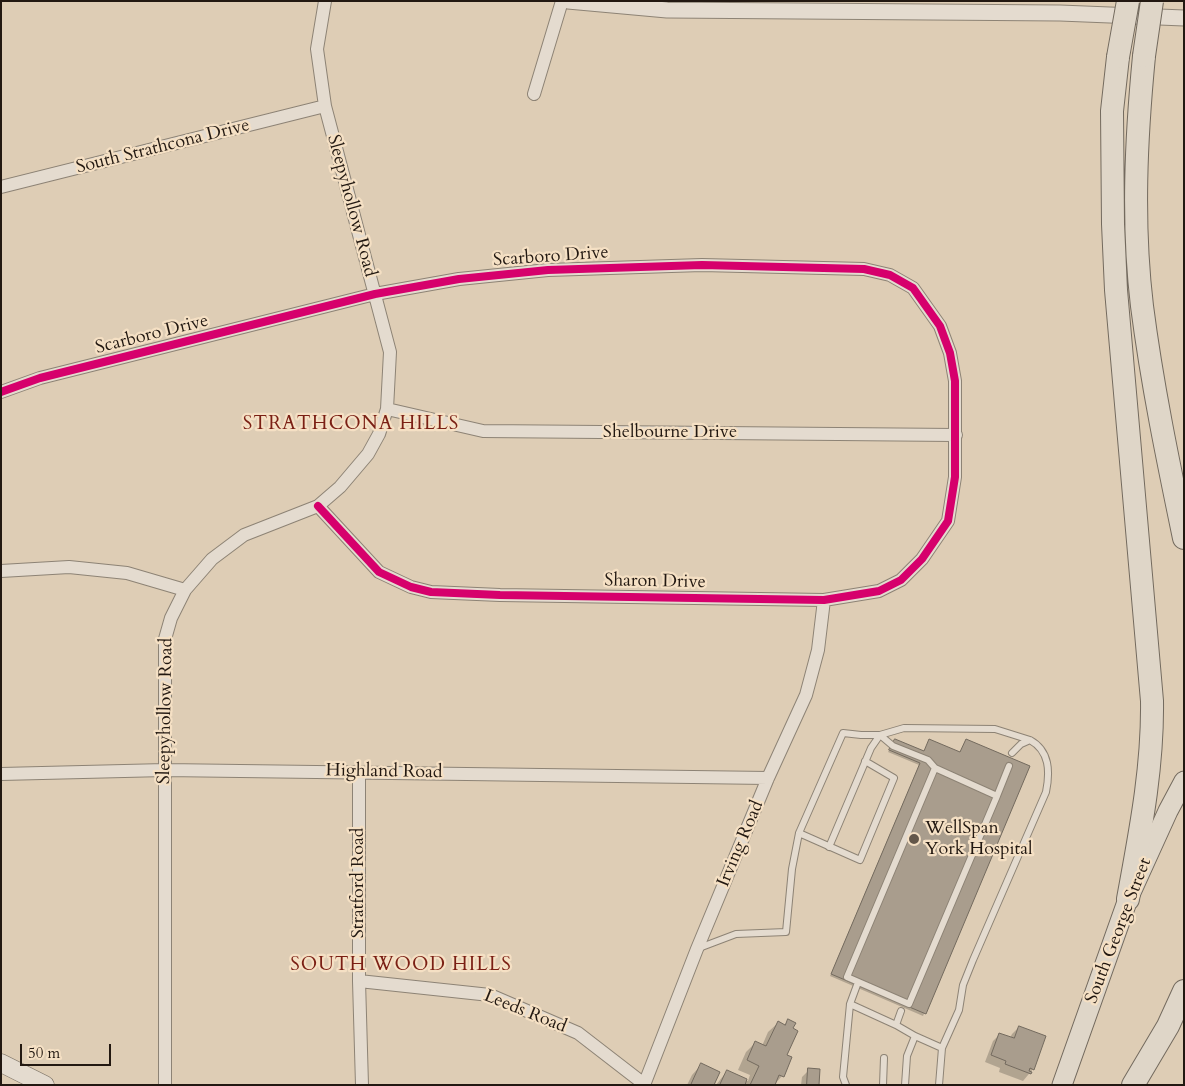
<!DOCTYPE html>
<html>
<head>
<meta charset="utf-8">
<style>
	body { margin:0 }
	#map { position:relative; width:1185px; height:1086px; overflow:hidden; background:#decdb5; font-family:Cardo,serif }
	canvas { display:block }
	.frame { position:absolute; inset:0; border:2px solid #221811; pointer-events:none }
	.scale { position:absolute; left:20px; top:1044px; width:91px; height:22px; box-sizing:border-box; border:2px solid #221811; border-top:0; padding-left:6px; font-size:15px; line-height:18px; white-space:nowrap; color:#221811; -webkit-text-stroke:4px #f5e0c4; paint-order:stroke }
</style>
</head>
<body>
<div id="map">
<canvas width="1185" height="1086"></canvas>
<div class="frame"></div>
<div class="scale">50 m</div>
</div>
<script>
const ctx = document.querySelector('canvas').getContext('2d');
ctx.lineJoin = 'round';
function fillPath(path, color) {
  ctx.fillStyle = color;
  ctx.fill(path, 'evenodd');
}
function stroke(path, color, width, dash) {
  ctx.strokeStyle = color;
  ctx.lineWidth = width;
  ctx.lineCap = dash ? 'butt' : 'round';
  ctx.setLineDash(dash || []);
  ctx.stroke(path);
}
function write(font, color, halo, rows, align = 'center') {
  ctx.font = font + ' Cardo,serif';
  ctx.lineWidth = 4.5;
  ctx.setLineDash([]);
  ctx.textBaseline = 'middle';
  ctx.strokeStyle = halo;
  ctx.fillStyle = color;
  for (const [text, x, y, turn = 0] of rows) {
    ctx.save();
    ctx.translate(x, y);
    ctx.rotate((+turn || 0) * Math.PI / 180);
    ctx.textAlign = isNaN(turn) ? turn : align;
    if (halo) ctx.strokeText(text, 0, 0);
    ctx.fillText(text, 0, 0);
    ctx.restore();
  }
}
fillPath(new Path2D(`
	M895,740l29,12 35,1 7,-13 63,27 -106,249 -93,-40 89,-211 -31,-13z
	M788,1021l-6,55 -8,9h-58l11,-14 21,10 2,-6 -12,-5 8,-18 9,-9 7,3 6,-14 10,-9 6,2z
	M1019,1027l14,42 -10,12 -24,-9 1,-4 -15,-6 8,-21 7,-7 10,4 2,-4z
	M701,1065l11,20h-25l5,-10z
	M809,1070l9,15h-17l1,-8z`), '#0003');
const building = new Path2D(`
	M895,739l29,12 5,-12 31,13 6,-13 64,27 -104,248 -95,-40 89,-211 -31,-13z
	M788,1019l8,4 -3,5 5,3 -11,24 5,2 -8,20 -5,-2 -4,10h-25l9,-19 -12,-6 8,-19 11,5 12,-25 7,4z
	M1019,1026l27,10 -12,34 -4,-2 -1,3 3,1 -1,2 -26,-10 1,-3 -15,-6 8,-22 15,5z
	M701,1063l19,9 -6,13h-23z
	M808,1068l12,1 -1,16h-12z
	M727,1070l20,9 -2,6h-25z`);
fillPath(building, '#a99d8d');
stroke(building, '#736a5e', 1);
const service = new Path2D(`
	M997,796l12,-30
	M799,833l44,-100 18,2h19l13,11 35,14 7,8 62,28 -88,208 -62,-27 88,-209
	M829,847l42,-99 9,-13 24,-7 91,1 35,11
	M699,948l37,-14 50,-2 6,-63 7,-36 61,27 34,-82 -29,-17
	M850,1004l46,21 5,-14
	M896,1025l19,11
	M942,1048l17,-38 4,-25 10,-25 73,-168c4,-20 4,-41 -16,-52l-9,4 -9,9
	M846,1085l-3,-8 7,-73 7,-19
	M883,1085l1,-27
	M905,1085l2,-29 8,-20 27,12 -3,37`);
const minor = new Path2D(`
	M534,94l28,-93
	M1,187l324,-81
	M1,392l39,-14 335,-84 84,-15 89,-9 154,-5 162,4 26,6 23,13 27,38 10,27 5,28v96l-7,44 -26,38 -21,21 -22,11 -55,9 -324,-5 -69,-3 -20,-5 -32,-15 -61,-66
	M387,409l96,22 473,4
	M1,571l68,-4 58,6 58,17
	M359,772v209l3,104
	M1,774l164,-4 603,8
	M359,981l131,14 88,38 66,51
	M165,1085v-446l6,-21 14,-28 27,-31 32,-24 74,-29 22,-19 28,-33 11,-20 8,-25 3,-57 -65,-246 -8,-57 8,-48
	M644,1085l53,-136 71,-171 38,-83 12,-45 6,-50`);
const tertiary = new Path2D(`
	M568,1l99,9 393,3 124,5`);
const secondary = new Path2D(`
	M1,1063l44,22`);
const primary = new Path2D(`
	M1062,1085l66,-186 40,-88 16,-30`);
const motorway = new Path2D(`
	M1144,56c-8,83 -12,167 -2,250 10,78 26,155 42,232
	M1118,57l-6,54 1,113 3,66 36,411c1,67 -12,132 -24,198
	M1133,1085l35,-59 16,-35`);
stroke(service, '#8d8375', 8);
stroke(minor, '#8d8375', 14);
stroke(tertiary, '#8d8375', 17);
stroke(secondary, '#736a5e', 19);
stroke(primary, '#736a5e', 21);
stroke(motorway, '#736a5e', 24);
stroke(service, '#e4dbcf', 6);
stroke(minor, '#e4dbcf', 12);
stroke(tertiary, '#e4dbcf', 15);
stroke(secondary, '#e4dbcf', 18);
stroke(primary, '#dfd6c8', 19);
stroke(motorway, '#dfd6c8', 22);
const motorwayBridge = new Path2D(`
	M1144,56l8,-55
	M1118,57l10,-56`);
stroke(motorwayBridge, '#736a5e', 24, []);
stroke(motorwayBridge, '#dfd6c8', 22);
stroke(new Path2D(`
	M1,392l39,-14 335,-84 84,-15 89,-9 154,-5 162,4 26,6 23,13 27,38 10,27 5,28v96l-7,44 -26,38 -21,21 -22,11 -55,9 -324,-5 -69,-3 -20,-5 -32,-15 -61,-66`), '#d6006c', 8);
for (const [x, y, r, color] of [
	[914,839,6,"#64574a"]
]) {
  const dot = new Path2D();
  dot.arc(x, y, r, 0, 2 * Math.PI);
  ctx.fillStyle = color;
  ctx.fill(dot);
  stroke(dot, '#f5e0c4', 2);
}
write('18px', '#221811', '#f5e0c4', [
	["South Strathcona Drive",163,147,-14],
	["Sleepyhollow Road",351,206,75],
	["Scarboro Drive",551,257,-4],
	["Scarboro Drive",152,335,-14],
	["Shelbourne Drive",670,433],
	["Sharon Drive",655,582,1],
	["Sleepyhollow Road",166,711,-89],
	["Highland Road",384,772,1],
	["Irving Road",741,844,-67],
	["Stratford Road",359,883,-90],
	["South George Street",1119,931,-69],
	["Leeds Road",525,1012,22]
]);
write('18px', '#221811', '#f5e0c4', [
	["WellSpan",925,829],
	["York Hospital",925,850]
], 'left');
ctx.letterSpacing = '1px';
write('19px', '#7a1f14', '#f5e0c4', [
	["STRATHCONA HILLS",351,425],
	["SOUTH WOOD HILLS",401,966]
]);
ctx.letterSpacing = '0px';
</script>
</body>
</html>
